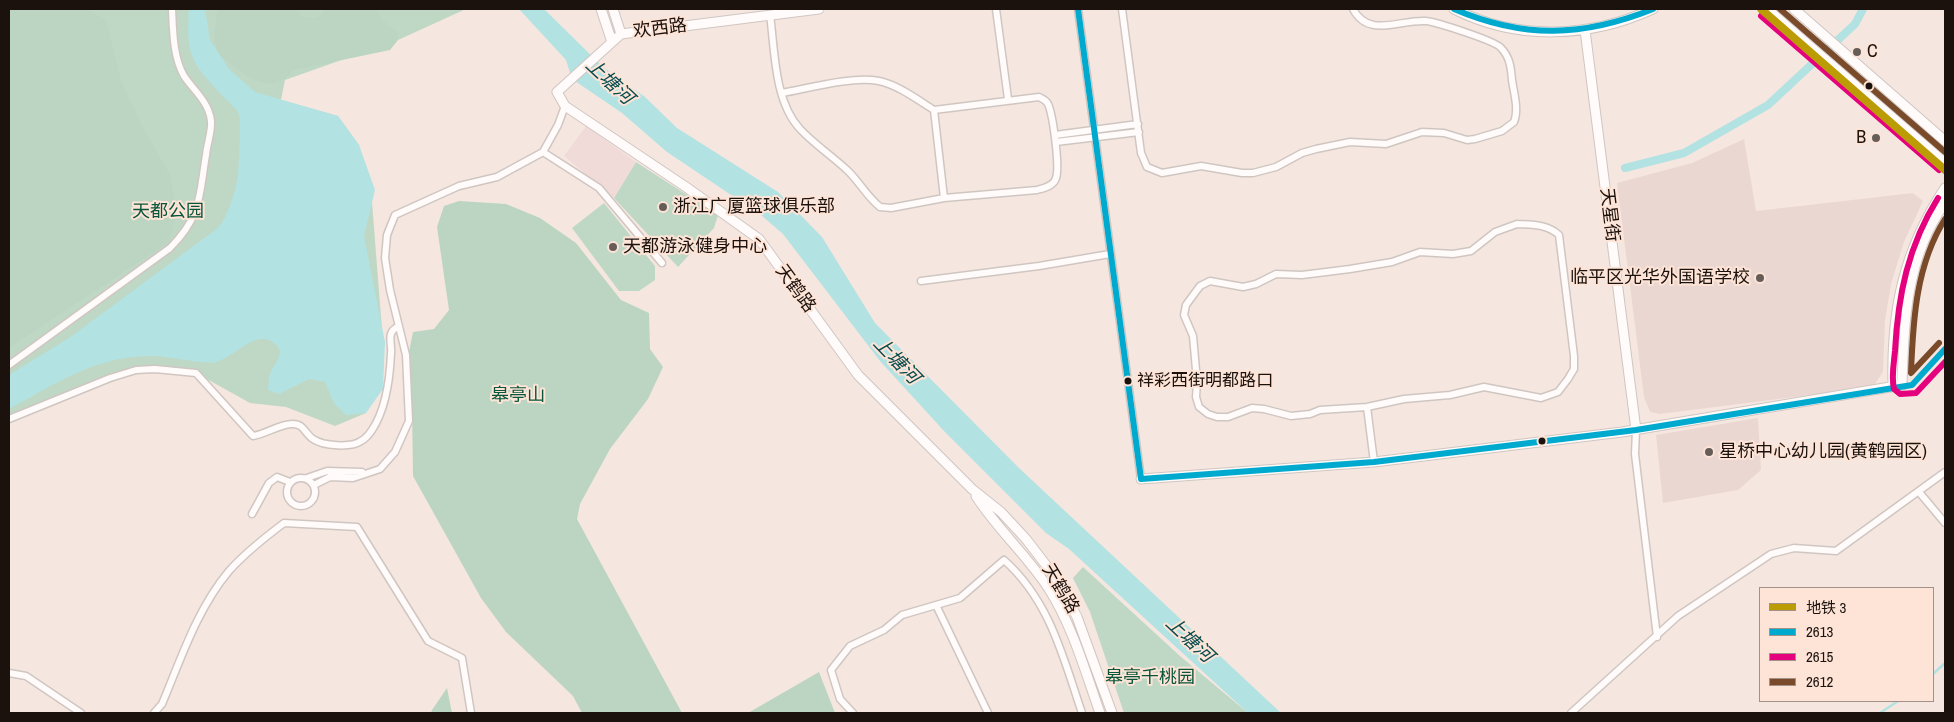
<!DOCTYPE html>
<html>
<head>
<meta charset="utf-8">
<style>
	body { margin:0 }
	#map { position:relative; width:1954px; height:722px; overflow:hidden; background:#f5e7e0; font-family:"Archivo Narrow","Noto Sans SC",sans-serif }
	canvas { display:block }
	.frame { position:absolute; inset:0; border:10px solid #1b120e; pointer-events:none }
	.legend { position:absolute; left:1759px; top:587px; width:175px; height:115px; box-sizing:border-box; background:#fee4d7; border:1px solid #a39087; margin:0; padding:6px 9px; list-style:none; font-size:15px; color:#1b120e }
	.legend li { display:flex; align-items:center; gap:10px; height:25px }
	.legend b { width:25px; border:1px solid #a39087 }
</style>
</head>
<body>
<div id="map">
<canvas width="1954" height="722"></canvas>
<div class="frame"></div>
<ul class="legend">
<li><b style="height:6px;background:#bb9c04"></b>地铁 3</li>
<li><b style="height:6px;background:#00a9ce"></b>2613</li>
<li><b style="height:6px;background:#e5007d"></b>2615</li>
<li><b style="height:6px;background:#7a4b2a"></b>2612</li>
</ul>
</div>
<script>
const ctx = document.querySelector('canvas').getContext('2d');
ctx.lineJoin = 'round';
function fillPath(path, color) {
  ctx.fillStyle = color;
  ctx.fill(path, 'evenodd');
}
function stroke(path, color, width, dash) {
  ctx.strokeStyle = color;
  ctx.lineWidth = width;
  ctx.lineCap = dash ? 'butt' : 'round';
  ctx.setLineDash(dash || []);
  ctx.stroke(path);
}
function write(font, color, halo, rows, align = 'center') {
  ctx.font = font + ' "Archivo Narrow","Noto Sans SC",sans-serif';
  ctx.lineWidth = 4;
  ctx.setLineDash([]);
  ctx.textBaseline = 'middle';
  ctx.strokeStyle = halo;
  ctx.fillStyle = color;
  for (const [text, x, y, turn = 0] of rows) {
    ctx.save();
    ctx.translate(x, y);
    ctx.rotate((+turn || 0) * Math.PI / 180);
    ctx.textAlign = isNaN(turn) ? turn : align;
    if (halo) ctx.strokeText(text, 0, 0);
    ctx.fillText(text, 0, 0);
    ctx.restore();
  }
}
fillPath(new Path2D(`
	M586,126l50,36 -22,36 -50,-42z`), '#f0dbd9');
fillPath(new Path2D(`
	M1744,139l12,72 157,-18 10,8 -19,41 -13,42 -6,37 -2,51 -8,12 -10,4 -205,26 -10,-2 -6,-15 -27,-214 75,-20z
	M1758,418l3,52 -23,20 -75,13 -7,-68z`), '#ebd7d1');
fillPath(new Path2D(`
	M9,9h457l-68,31 -113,40 -4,20 57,16 21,29 13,57 12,153 -18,58 -31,13 -49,-19 -36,-4 -54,-30 -56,-3 -131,49z
	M636,162l82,53 -4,13 -36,39 -64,-69z
	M604,203l51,63v14l-16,11h-20l-47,-63z
	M1083,567l97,89 68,57h-124l-34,-101 -17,-34z`), '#bfd8c6');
fillPath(new Path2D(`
	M9,9h75l22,10 15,62 21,45 28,49 7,37 -8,30 -160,106z
	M218,9h76l9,8 14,1 9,-9h51l5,11 16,12v8l-8,10 -96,20c-21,22 -36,14 -58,-2 -4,-4 -12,-8 -16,-13 -9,-13 -4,-32 -2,-46z
	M459,201l47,3 34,14 36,25 45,57 28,13 1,36 13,18 -15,32 -38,50 -30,55 -3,15 105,194h-100l-9,-17 -67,-64 -25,-34 -68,-122 -1,-70 -4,-49 5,-25 21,-3 15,-19 -12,-83 7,-21z
	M819,672l16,41h-87z
	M447,688l5,25h-21l1,-3z`), '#bbd5c2');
fillPath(new Path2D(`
	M189,9h16l5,31 19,29 26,23 83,24 21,29 16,45 -11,46 21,106 -2,47 -17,24 -20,2 -12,-12 -9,-21 -16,-3 -30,15 -11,-4c1,-4 0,-10 2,-15 3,-12 18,-21 4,-32 -18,-15 -40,15 -58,19 -13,3 -50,-7 -67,-6 -56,1 -93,28 -140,53v-34l60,-37 149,-110c10,-12 18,-37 20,-53 1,-8 3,-56 1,-61 -4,-8 -13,-14 -18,-20 -31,-32 -35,-41 -32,-85z
	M519,9h25l59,58 42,30 32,31 101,64 44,45 53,86 144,145 262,245h-33l-179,-164 -23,-16 -102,-102 -64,-70 -97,-127 -22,-19 -94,-63 -45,-39 -50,-34 -6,-19z`), '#b2e2e2');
stroke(new Path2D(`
	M1933,674l12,-11
	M1880,713l18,-12`), '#b2e2e2', 2.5);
stroke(new Path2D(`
	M1625,168l59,-15 84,-48 87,-81 8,-15`), '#b2e2e2', 8);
const street = new Path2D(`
	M996,9l12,90
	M1078,9l63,470
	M1122,9l19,144 6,14 15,6 39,-7 41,7h11l23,-6 26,-14 14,-4 34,-7 36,2 36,-12 22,1 23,7 8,-1 27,-8 12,-9c5,-13 0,-28 -2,-42 -1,-12 -2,-23 -11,-32 -5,-7 -65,-26 -75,-27 -26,-2 -57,18 -73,-12
	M770,15c5,36 4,86 30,114 14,15 32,27 47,41 12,11 20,27 33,37l11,1 53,-10 93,-8c7,-2 17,-4 19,-12 4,-11 -3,-63 -8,-74 -2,-4 -5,-5 -9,-7l-105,13c-16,-10 -36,-25 -55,-29 -28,-5 -69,7 -97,12
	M934,110l10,88
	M1055,135l83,-11
	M1056,142l83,-10
	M543,152l56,36 63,75
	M1517,224c16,1 30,0 42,11l15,121v13l-6,10 -10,13 -17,6 -57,-11 -34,8 -46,4 -37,8 -47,3 -10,4 -19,2 -27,-7 -12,-1 -24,9h-11l-9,-3 -9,-7 -3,-10 1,-16 -4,-45 -9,-21 2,-10 14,-19 10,-5 33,6 13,-3 20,-10 26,1 48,-6 42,-7 28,-10 33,2 18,-3 24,-19z
	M921,281l118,-15 71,-12
	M9,365l161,-117c32,-32 29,-52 36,-93 1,-11 6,-24 5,-34 -2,-19 -17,-30 -27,-45 -11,-19 -11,-46 -12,-67
	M1367,407l7,55
	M9,419l101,-41 26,-8 19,-1 41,4 57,63c13,-2 29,-13 40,-12 11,0 12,10 20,15 10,7 38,9 48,2 4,-2 9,-8 11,-11 14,-21 18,-53 19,-77 1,-6 -2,-13 0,-19 1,-4 4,-6 8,-8
	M1636,430l-1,24 22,183
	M287 492a14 14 0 1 1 28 0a14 14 0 1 1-28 0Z
	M307,478l20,-7 35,1
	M314,485l16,-8 23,1 27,-9 15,-17 14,-31 -3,-66 -16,-65 -5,-32 2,-23 8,-20 64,-29 38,-9 46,-25 15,-27 7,-19
	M1919,492l26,31
	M252,514l17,-31 8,-6 13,5
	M936,605l52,108
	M9,673l17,3 55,37
	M154,713l8,-9c19,-45 35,-95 67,-133 16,-18 35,-33 55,-48l73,4 71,114 34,17 9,55
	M853,713l-13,-14 -9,-29 19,-24 34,-16 18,-15 58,-17 44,-38c46,41 59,97 78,153
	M1571,713l107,-97 93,-62 23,-6 42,3 109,-79`);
const secondary = new Path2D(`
	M601,9l11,33
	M613,9l8,25
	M1454,9c63,32 136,29 199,0
	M1767,9l178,154
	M1794,9l151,132
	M1585,30l51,400
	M621,34l-64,58 8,14 121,81 73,52 99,136 114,114 29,23 25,27 30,39 21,39 35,96
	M621,34l198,-25
	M1893,386c-2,-74 10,-135 52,-198
	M1141,479l233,-17 248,-30 280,-47c2,-63 4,-129 43,-182
	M976,496c21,33 51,59 73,93 24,38 36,82 51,124`);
stroke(street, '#d0c6c1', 9);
stroke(secondary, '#d0c6c1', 11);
stroke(street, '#fefbfa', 6);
stroke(secondary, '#fefbfa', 9);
stroke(new Path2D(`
	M1078,9l63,470
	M1454,9c70,30 129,28 199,0
	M1141,479l233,-17 262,-32 276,-45 33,-36`), '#00a9ce', 6);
stroke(new Path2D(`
	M1761,16l178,154
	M1938,198c-30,48 -40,97 -43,153 -1,12 -4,26 -1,38l6,5 16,-1 29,-31`), '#e5007d', 6);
stroke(new Path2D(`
	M1780,9l165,143
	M1939,343l-28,30c2,-53 5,-108 34,-154`), '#7a4b2a', 6);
stroke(new Path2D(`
	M1761,9l184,161`), '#bb9c04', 8);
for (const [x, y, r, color] of [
	[1857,52,5,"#675d58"],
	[1869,86,4.5,"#1b120e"],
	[1876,138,5,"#675d58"],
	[663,207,5,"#675d58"],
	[613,247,5,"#675d58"],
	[1760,278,5,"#675d58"],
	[1128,381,4.5,"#1b120e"],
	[1542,441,4.5,"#1b120e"],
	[1709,452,5,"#675d58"]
]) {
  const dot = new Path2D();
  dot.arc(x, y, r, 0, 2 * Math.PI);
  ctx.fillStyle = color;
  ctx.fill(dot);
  stroke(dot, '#fee4d7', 2);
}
write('17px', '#1b120e', '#fee4d7', [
	["祥彩西街明都路口",1137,381]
], 'left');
write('18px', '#1b120e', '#fee4d7', [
	["欢西路",660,29,-7],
	["天星街",1609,215,83],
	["天鹤路",795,289,54],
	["天鹤路",1060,589,59]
]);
write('18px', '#1b120e', '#fee4d7', [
	["C",1867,52],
	["B",1866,138,"right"],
	["浙江广厦篮球俱乐部",673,207],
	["天都游泳健身中心",623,247],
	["临平区光华外国语学校",1750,278,"right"],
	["星桥中心幼儿园(黄鹤园区)",1719,452]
], 'left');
write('18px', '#07553a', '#fee4d7', [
	["天都公园",168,212],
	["皋亭山",518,396],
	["皋亭千桃园",1150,678]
]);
write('italic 19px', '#064c4f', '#fee4d7', [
	["上塘河",609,82,43],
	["上塘河",896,361,46],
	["上塘河",1189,640,43]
]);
</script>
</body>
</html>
